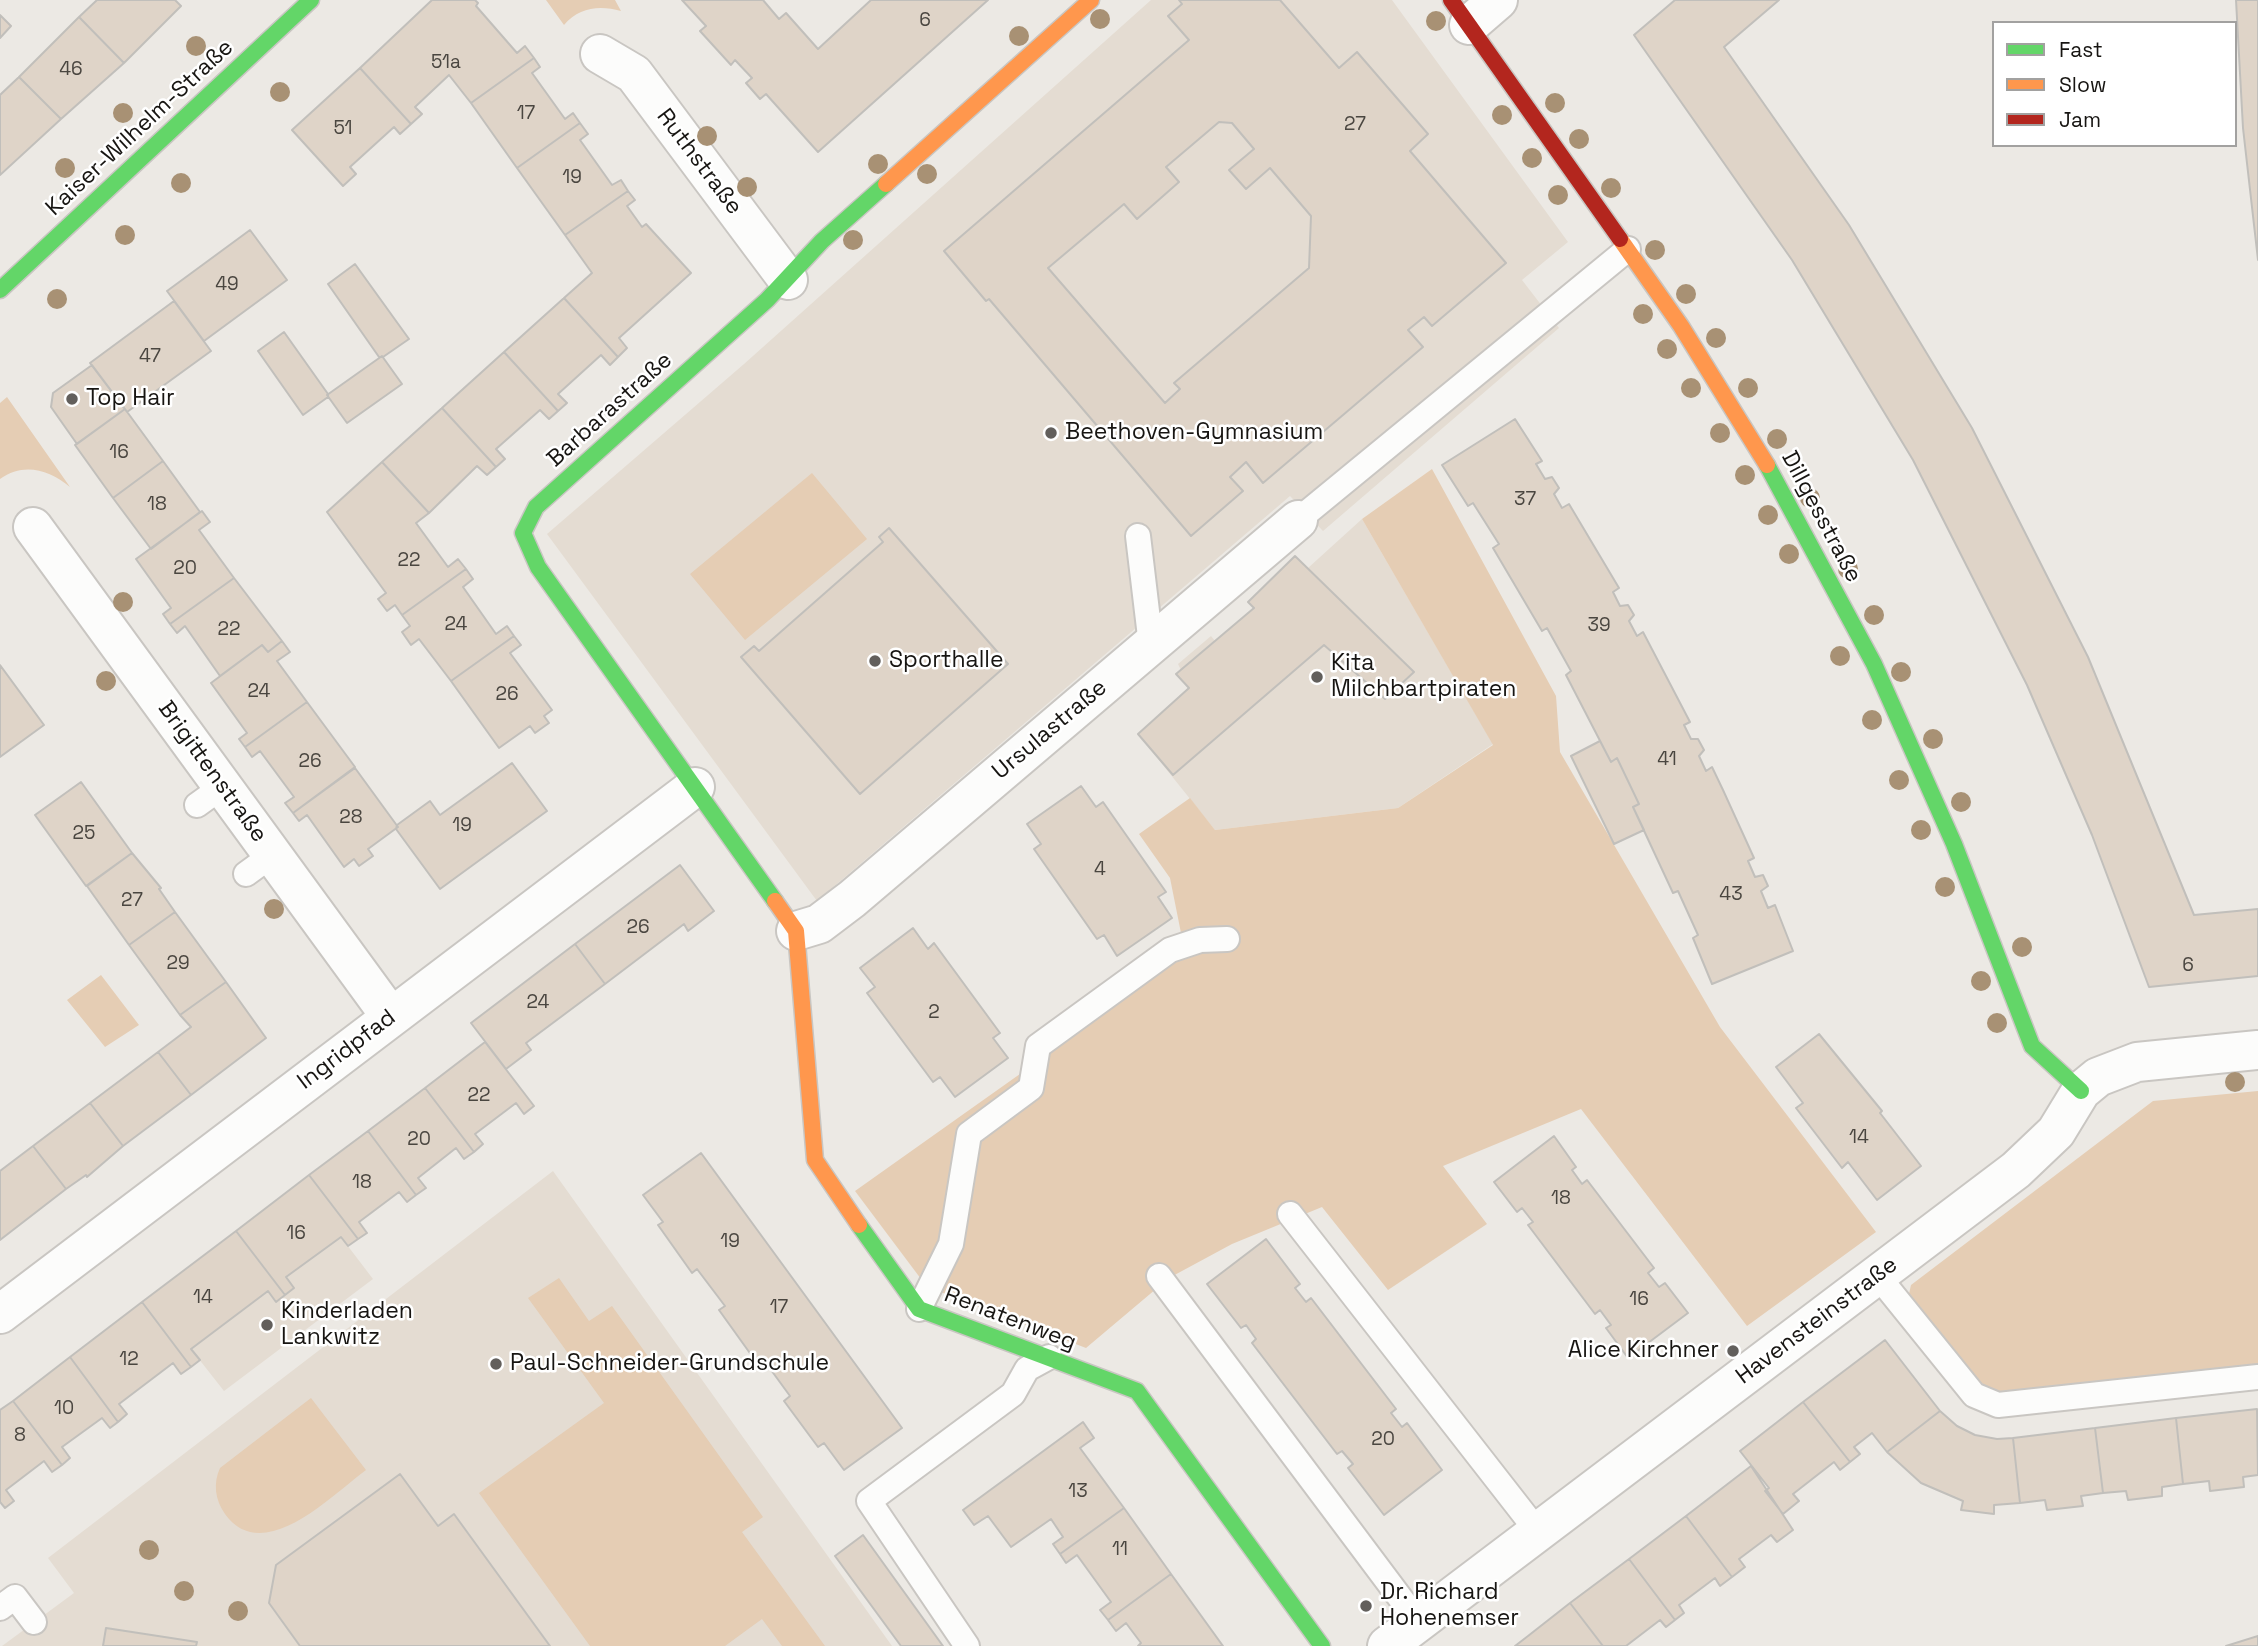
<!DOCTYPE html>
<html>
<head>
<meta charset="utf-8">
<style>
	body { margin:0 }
	#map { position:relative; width:2258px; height:1646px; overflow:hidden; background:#ece9e4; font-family:"Space Grotesk",sans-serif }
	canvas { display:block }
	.legend { position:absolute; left:1992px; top:21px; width:245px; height:126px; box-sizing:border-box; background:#fff; border:2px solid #a2a1a0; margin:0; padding:9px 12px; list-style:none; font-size:21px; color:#171512 }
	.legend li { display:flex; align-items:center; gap:14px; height:35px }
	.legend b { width:35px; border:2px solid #a2a1a0 }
</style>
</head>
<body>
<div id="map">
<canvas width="2258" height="1646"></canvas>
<ul class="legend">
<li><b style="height:9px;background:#63d668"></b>Fast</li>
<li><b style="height:9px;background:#ff974d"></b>Slow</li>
<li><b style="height:9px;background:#b3261e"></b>Jam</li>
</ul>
</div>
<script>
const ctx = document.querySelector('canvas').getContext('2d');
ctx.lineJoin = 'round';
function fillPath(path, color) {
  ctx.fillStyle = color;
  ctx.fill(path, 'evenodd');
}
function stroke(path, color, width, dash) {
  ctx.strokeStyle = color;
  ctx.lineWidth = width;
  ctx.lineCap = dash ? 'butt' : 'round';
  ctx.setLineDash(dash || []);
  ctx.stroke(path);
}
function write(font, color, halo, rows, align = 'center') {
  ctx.font = font + ' "Space Grotesk",sans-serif';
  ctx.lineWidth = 5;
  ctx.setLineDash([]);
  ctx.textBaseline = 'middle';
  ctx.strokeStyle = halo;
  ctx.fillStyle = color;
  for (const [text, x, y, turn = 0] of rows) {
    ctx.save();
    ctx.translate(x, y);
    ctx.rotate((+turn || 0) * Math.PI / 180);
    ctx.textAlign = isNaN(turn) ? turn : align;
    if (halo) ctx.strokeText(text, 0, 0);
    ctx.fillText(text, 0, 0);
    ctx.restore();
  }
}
fillPath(new Path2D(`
	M1151,0h241l176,242 -46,38 37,48 -236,203 -33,-35 -473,405 -270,-367 197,-170z
	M1362,519l131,225 -95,64 -183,22 -77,-96 50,-46 -12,-14 5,-4 -3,-6 33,-28 4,5 39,-33 -6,-6 47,-46 13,12z
	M553,1171l339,475h-890l72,-53 -26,-35z
	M341,1237l32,42 -149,112 -33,-42 77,-58 17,4 9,-7 -8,-11z`), '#e4dcd2');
fillPath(new Path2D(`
	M546,0h69l6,11c-21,-6 -42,-4 -57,14z
	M7,397l63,90c-21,-17 -46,-25 -70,-8v-76z
	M1432,469l124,227 4,56 160,275 156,205 -129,94 -166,-217 -138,57 44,58 -99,66 -66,-83 -90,37 -63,34 -83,70 -148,-57 -14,-8 -69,-92 172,-122 2,-23 152,-113 -11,-55 -31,-44 51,-36 25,32 183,-22 95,-63 -131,-226z
	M812,473l55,66 -122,101 -55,-66z
	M101,975l38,50 -34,22 -38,-47z
	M2258,1091v273l-252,28 -11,-1 -19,-11 -67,-86 2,-9 242,-184z
	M559,1278l30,43 23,-15 151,211 -21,15 83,114h-43l-20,-27 -37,27h-135l-111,-153 125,-90 -76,-105z
	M311,1398l55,72c-34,25 -103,97 -141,44 -10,-14 -12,-31 -5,-46z`), '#e5cdb4');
const building = new Path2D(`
	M97,0h78l6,6 -57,57 -45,-46z
	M432,0h43l3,3 -2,3 41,47 8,-7 9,12 -63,45 -22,-28 -34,32 7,7 -11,10 -51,-56z
	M682,0h81l16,19 7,-6 32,36 53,-49h117l-170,152 -52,-58 -6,5 -14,-16 6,-5 -17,-18 -4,5 -31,-34 6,-5z
	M1179,0h101l59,68 18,-16 71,82 -18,17 96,112 -74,63 -8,-9 -16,13 15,17 -160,136 -17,-21 -16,15 13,14 -52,45 -202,-237 -3,2 -42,-50 245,-211 -21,-24 14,-12zM1219,122l13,1 22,26 -25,21 17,19 24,-21 41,48 -2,52 -135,115 6,6 -15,14 -117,-135 76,-64 13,15 42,-37 -13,-15z
	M1675,0h104l-55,47 125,178 123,203 116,229 106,258 64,-6v67l-109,11 -57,-152 -65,-150 -114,-225 -121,-200 -158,-225z
	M2236,0h22v260l-15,-132z
	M0,15l11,11 -11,12z
	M79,17l45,46 -63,56 -42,-42z
	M534,58l6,9 -8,6 33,46 8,-6 7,10 -63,45 -46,-65z
	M360,68l51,56 -11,10 -6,-7 -44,40 6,7 -13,12 -51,-56z
	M19,77l42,42 -61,56v-80z
	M580,123l8,11 -8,6 32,45 9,-5 7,11 -63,44 -48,-67z
	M628,191l7,9 -8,6 15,21 4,-3 45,49 -72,65 8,10 -9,9 -54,-59 28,-25 -27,-38z
	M250,230l37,50 -83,61 -37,-50z
	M355,264l54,75 -26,18h-4l-51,-73z
	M564,298l54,59 -8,8 -9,-10 -43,39 9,9 -9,8 -54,-59z
	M174,301l37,50 -84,61 -37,-49z
	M284,332l44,62v3l-25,18 -45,-64z
	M504,352l54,59 -9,8 -9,-9 -44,39 9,10 -9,8 -54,-59z
	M382,356l20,28 -55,39 -20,-28z
	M92,365l33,44 -48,35 -26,-37 2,-14z
	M442,408l54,59 -9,8 -10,-9 -48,47 -47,-51z
	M125,409l38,52 -50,37 -38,-53z
	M1515,419l27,42 -6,3 9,15 7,-2 7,11 -5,6 8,14 7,-4 50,84 -6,4 7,14 8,-1 6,10 -5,6 8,15 6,-4 47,90 -6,3 7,14h7l6,11 -5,6 7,15 6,-4 11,23 31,68 -6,3 7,16 8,-2 5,11 -7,5 7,17 7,-3 18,46 -81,33 -19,-46 5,-3 -20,-44 -5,2 -40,-86 6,-3 -22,-46 -6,4 -45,-87 5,-4 -24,-43 -5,3 -49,-83 6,-4 -26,-41 -5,3 -26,-41z
	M163,461l37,51 -49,37 -38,-51z
	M382,462l47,51 -13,10 32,44 10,-8 8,10 -64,46 -7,-10 -8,6 -9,-12 8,-6 -59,-81z
	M202,511l8,11 -11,8 35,48 -64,46 -7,-10 8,-6 -35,-49z
	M889,528l119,136 -148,130 -119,-137 13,-11 5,5 124,-109 -4,-5z
	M1295,556l119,116 -29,27 -61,-54 -151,130 -35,-41 51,-46 -13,-14 78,-66 -6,-6z
	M466,569l7,10 -10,8 33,47 11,-8 7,10 -63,45 -32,-42 -8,6 -9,-13 8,-6 -8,-11z
	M234,578l48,63 -14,11 -6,-7 -42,31 -35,-50 -8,7 -7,-9z
	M514,636l7,9 -11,8 42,57 -8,6 5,7 -14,10 -5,-7 -31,22 -48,-67z
	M282,641l8,11 -13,9 30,41 -62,45 -6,-8 8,-6 -36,-50 51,-38 6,7z
	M0,665l44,60 -44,32z
	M307,702l48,65 -62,46 -8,-10 9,-6 -34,-46 -8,6 -7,-10z
	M1600,741l11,21 6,-4 22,46 -6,3 11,23 -30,14 -43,-88z
	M512,763l35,48 -107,78 -44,-60 1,-4 33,-24 10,14z
	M355,768l43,59 -30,22 5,7 -14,10 -5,-7 -10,8 -37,-52 -8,6 -6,-8z
	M81,782l51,71 -46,33 -51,-71z
	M1081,786l15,21 7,-5 63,90 -8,5 14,21 -55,38 -13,-21 -7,4 -63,-90 7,-5 -14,-20z
	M132,853l29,35 -2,1 16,23 -46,33 -42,-59z
	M680,865l34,46 -26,20 -4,-7 -79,60 -30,-40z
	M175,912l51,70 -46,33 -51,-70z
	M913,928l15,21 6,-6 66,90 -7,5 15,20 -53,39 -15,-20 -7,5 -66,-89 8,-6 -15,-19z
	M575,944l30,40 -79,59 5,7 -25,19 -35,-46z
	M226,982l40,56 -75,57 -33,-43 33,-25 -11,-12z
	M1819,1034l63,77 -2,2 41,53 -44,34 -29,-38 -6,6 -46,-60 7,-5 -27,-36z
	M485,1042l49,64 -10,8 -8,-11 -41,31 8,10 -9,8 -49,-64z
	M158,1052l33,43 -68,51 -33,-43z
	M425,1088l49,64 -10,7 -8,-11 -38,30 8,10 -10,7 -48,-64z
	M90,1103l33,43 -36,31 -1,-2 -20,14 -33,-43z
	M368,1131l48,64 -9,7 -8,-10 -40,30 8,11 -9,6 -49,-64z
	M1554,1136l22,31 -4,3 10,14 5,-4 67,88 -6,5 11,14 6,-4 23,30 -60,45 -22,-30 5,-3 -11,-15 -5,4 -67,-89 5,-3 -11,-14 -5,4 -23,-30z
	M33,1146l33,43 -66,51v-69z
	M701,1153l201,275 -58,42 -20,-27 -6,4 -34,-46 6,-5 -27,-37 -6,4 -38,-53 6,-4 -28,-37 -5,4 -34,-48 5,-3 -20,-27z
	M309,1175l49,64 -10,7 -7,-9 -55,40 8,11 -9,7 -49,-64z
	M236,1231l49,64 -9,7 -8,-11 -77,58 9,11 -9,7 -49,-65z
	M1266,1239l34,45 -5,4 11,14 5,-4 85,111 -5,4 11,14 5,-4 35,47 -58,45 -36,-47 5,-4 -11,-13 -5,3 -85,-111 4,-4 -10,-14 -5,3 -34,-44z
	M142,1302l49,65 -10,7 -8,-11 -54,41 8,10 -9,8 -48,-65z
	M1885,1340l55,71 -53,41 -15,-19 -18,14 6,7 -10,8 -47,-60z
	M70,1357l48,65 -8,6 -8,-10 -40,29 8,11 -8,7 -49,-64z
	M13,1401l49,64 -10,7 -8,-11 -38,29 8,11 -9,7 -5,-6v-92z
	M1803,1402l47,60 -10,8 -6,-8 -41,32 6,7 -16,13 -18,-23 4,-3 -29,-37z
	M2257,1409l1,66 -15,2 1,10 -34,4 -1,-10 -26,3 -7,-66z
	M1940,1411l17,15 18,9 22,4 16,-1 7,65 -26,2v9l-33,-4 2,-9 -42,-18 -34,-31z
	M2176,1418l7,66 -21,3v9l-34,4 -2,-9 -23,2 -8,-65z
	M1083,1422l11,16 -14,10 44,60 -64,46 -7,-10 10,-7 -12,-18 -40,28 -23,-31 -14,9 -11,-15z
	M2095,1428l8,65 -22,3 2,10 -36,4 -2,-10 -25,3 -7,-65z
	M1751,1466l42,64 -16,12 -6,-7 -32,24 6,8 -13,10 -46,-61z
	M400,1474l38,52 16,-12 96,132h-250l-31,-43 7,-38z
	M1124,1508l47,66 -63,46 -8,-10 11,-8 -34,-47 -11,8 -6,-9z
	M1686,1516l46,61 -12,9 -5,-8 -36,27 5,8 -9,7 -46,-61z
	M863,1535l80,111h-42l-66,-90z
	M1629,1559l46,61 -9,7 -6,-7 -34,26h-23l-33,-43z
	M1171,1574l52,72h-85l3,-3 -15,-20 -10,8 -8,-11z
	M1570,1603l33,43h-88l13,-10z
	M106,1628l91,14 -1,4h-93z
	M2258,1636v10h-32z`);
fillPath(building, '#dfd4c8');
stroke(building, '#c1bfbb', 2);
const lane = new Path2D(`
	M1298,520l330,-271
	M1138,536l13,109
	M197,805l25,-18
	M246,874l26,-19
	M1290,1214l248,318
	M1877,1275l97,120 24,10 260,-28
	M1159,1276l260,347
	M919,1309l32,-65 18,-110 62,-46 7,-42 132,-96 30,-10 27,-1
	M0,1608l15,-11 19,25
	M967,1646l-98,-145 144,-107 14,-25 22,-12`);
const street = new Path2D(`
	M1469,25l29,-25
	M600,54l34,20 154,206
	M33,527l358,490
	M796,931l23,-7 33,-25 446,-379
	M0,1314l695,-527
	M1387,1646l629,-476 40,-38 25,-41 17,-14 39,-15 121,-12`);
const fast = new Path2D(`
	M0,290l311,-290
	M1767,465l107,199 80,180 78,202 49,45
	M775,901l-237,-334 -15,-34 13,-26 231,-207 55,-59 64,-57
	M859,1225l60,84 218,82 185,255`);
const slow = new Path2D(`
	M886,184l205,-184
	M1620,239l61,87 86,139
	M775,901l21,30 19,229 44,65`);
const jam = new Path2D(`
	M1451,0l169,239`);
stroke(lane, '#c9c6c2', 28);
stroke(street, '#c9c6c2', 42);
stroke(fast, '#c9c6c2', 19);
stroke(slow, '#c9c6c2', 19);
stroke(jam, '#c9c6c2', 19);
stroke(lane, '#fcfcfb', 24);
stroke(street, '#fcfcfb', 38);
stroke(fast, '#63d668', 16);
stroke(slow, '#ff974d', 16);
stroke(jam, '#b3261e', 16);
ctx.fillStyle = '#a89174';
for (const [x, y] of [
	[1100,19],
	[1436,21],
	[1019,36],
	[196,46],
	[280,92],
	[1555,103],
	[123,113],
	[1502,115],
	[707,136],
	[1579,139],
	[1532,158],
	[878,164],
	[65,168],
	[927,174],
	[181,183],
	[747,187],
	[1611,188],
	[1558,195],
	[125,235],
	[853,240],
	[1655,250],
	[1686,294],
	[57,299],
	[1643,314],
	[1716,338],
	[1667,349],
	[1691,388],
	[1748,388],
	[1720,433],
	[1777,439],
	[1745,475],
	[1810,498],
	[1768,515],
	[1789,554],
	[1848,569],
	[123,602],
	[1874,615],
	[1840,656],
	[1901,672],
	[106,681],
	[1872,720],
	[1933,739],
	[1899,780],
	[1961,802],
	[1921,830],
	[1945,887],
	[274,909],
	[2022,947],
	[1981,981],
	[1997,1023],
	[2235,1082],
	[149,1550],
	[184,1591],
	[238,1611]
]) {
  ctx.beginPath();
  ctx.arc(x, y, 10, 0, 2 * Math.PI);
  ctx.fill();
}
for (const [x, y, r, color] of [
	[72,399,7,"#625f5c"],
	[1051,433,7,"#625f5c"],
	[875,661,7,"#625f5c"],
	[1317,677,7,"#625f5c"],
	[267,1325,7,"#625f5c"],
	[1733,1351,7,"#625f5c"],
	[496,1364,7,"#625f5c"],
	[1366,1606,7,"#625f5c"]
]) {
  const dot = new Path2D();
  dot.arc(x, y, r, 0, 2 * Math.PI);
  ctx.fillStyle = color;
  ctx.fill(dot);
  stroke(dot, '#fff', 2.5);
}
write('19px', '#4a4640', null, [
	["6",925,21],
	["51a",446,63],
	["46",71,70],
	["17",526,114],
	["27",1355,125],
	["51",343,129],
	["19",572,178],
	["49",227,285],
	["47",150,357],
	["16",119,453],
	["37",1525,500],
	["18",157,505],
	["22",409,561],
	["20",185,569],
	["24",456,625],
	["39",1599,626],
	["22",229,630],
	["24",259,692],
	["26",507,695],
	["41",1667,760],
	["26",310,762],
	["28",351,818],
	["19",462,826],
	["25",84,834],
	["4",1100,870],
	["43",1731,895],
	["27",132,901],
	["26",638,928],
	["29",178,964],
	["6",2188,966],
	["24",538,1003],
	["2",934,1013],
	["22",479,1096],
	["14",1859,1138],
	["20",419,1140],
	["18",362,1183],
	["18",1561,1199],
	["16",296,1234],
	["19",730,1242],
	["14",203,1298],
	["16",1639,1300],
	["17",779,1308],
	["12",129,1360],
	["10",64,1409],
	["8",20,1436],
	["20",1383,1440],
	["13",1078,1492],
	["11",1120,1550]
]);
write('23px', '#171512', '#fff', [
	["Kaiser-Wilhelm-Straße",140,128,-43],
	["Ruthstraße",699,162,53],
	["Barbarastraße",610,410,-42],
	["Dillgesstraße",1821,517,62],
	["Ursulastraße",1050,730,-40],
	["Brigittenstraße",212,772,54],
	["Ingridpfad",347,1050,-37],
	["Renatenweg",1010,1319,21],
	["Havensteinstraße",1817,1321,-37]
]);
write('23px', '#171512', '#fff', [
	["Top Hair",86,399],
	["Beethoven-Gymnasium",1065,433],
	["Sporthalle",889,661],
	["Kita",1331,664],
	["Milchbartpiraten",1331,690],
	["Kinderladen",281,1312],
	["Lankwitz",281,1338],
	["Alice Kirchner",1719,1351,"right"],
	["Paul-Schneider-Grundschule",510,1364],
	["Dr. Richard",1380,1593],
	["Hohenemser",1380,1619]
], 'left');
</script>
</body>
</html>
